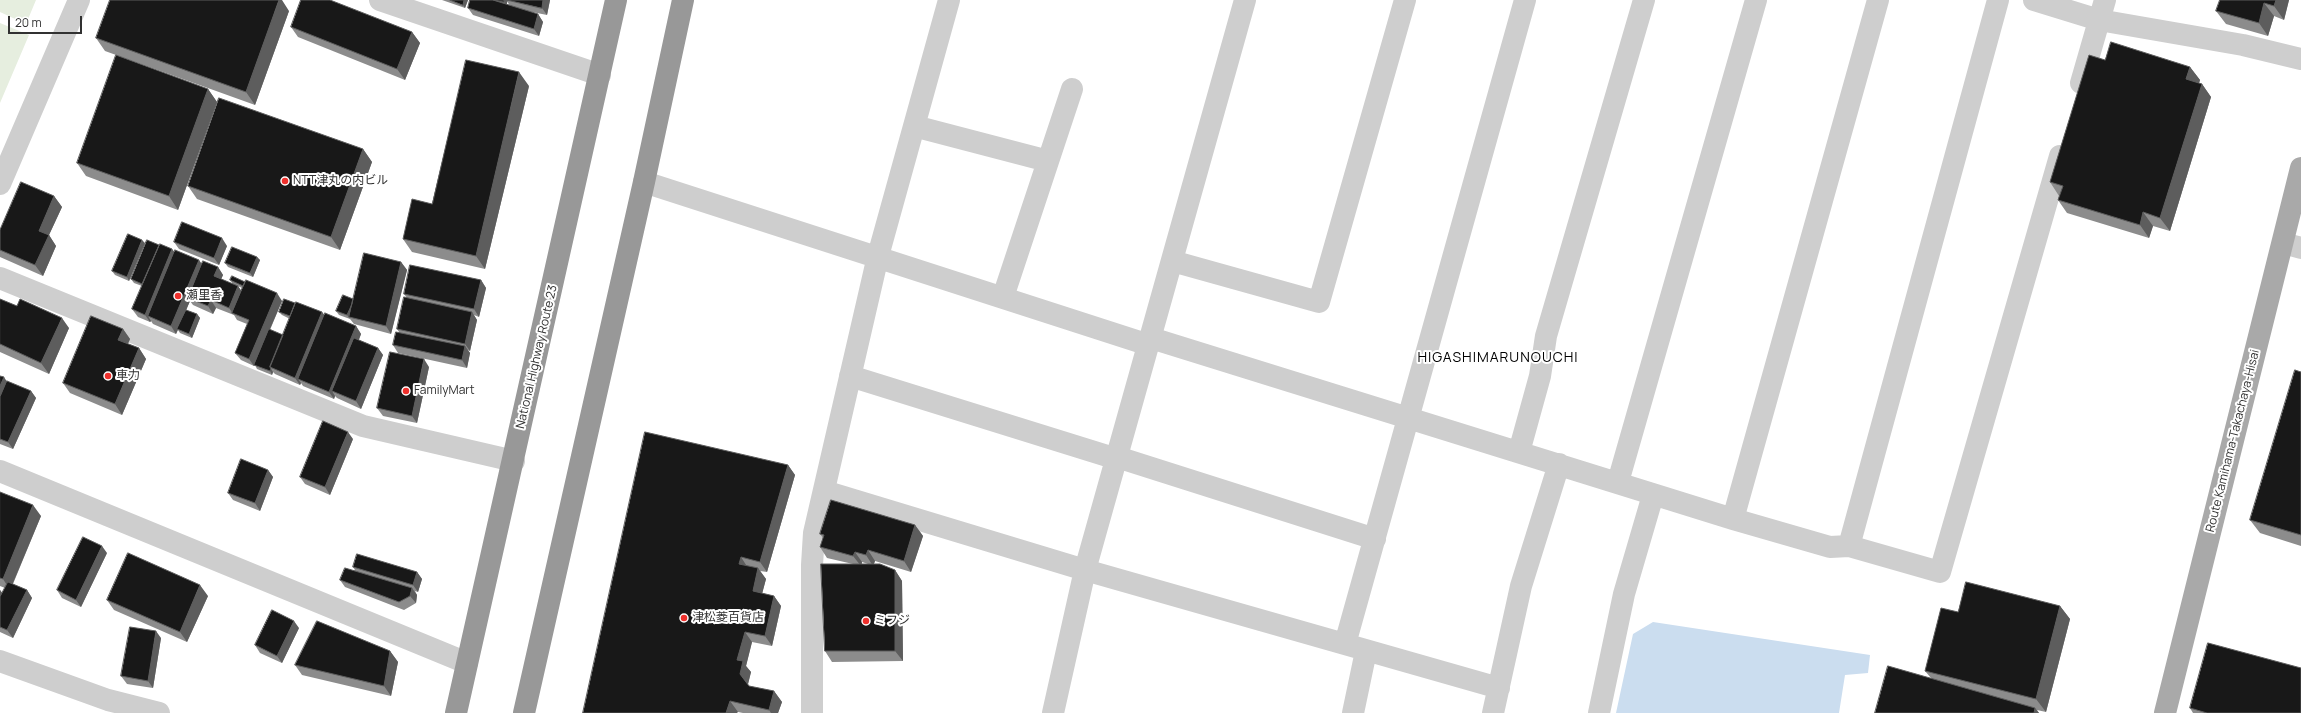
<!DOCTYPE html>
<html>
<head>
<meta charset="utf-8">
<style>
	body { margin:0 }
	#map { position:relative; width:2301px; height:713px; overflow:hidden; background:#fff; font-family:Manrope,sans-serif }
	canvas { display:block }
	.scale { position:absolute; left:8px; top:16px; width:74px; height:18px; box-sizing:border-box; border:2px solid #313131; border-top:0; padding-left:5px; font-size:12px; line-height:14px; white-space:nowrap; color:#313131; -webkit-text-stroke:3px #fff; paint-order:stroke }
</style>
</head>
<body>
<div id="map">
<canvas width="2301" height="713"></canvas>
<div class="scale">20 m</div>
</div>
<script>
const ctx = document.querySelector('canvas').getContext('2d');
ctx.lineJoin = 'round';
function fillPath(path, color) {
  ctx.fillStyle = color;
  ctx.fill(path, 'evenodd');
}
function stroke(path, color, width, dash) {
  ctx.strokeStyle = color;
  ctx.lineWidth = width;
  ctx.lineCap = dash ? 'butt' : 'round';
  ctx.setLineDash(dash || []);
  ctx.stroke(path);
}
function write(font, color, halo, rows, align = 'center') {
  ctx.font = font + ' Manrope,"Noto Sans JP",sans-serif';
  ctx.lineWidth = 4;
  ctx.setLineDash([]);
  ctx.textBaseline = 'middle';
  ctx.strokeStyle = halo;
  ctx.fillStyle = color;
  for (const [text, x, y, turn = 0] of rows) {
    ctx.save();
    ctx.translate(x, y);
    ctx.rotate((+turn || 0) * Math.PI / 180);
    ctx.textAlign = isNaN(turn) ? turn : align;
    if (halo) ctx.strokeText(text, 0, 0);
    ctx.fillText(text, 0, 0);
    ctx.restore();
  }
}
fillPath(new Path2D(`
	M0,0h36l-10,24 -26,-12z
	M0,23l29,12 -29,68z`), '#e6eedf');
fillPath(new Path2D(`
	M1653,622l217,33 -2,18 -23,2 -6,38h-223l17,-79z`), '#cbddef');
stroke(new Path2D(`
	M380,0l220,75
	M2034,0l65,20 144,25 58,14
	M2081,83l24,-83
	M914,126l134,35
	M644,182l505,163
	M0,184l79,-184
	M2283,243l18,5
	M1172,261l147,41 86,-302
	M0,278l363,148 151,35
	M1003,297l69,-208
	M1151,338l582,181 97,28 19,-1 91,26 120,-416
	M850,376l267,83
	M1519,452l21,-76 6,-40 98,-336
	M1117,457l258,82
	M0,471l467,192
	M1618,482l138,-482
	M824,491l261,79 414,118
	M1733,519l145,-519
	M1849,546l149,-546
	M1345,644l180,-644
	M0,661l108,39 51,13
	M812,713v-148l2,-32 64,-277 71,-256
	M1053,713l32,-143 160,-570
	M1353,713l13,-62
	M1493,713l28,-127 38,-122
	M1599,713l25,-119 29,-99`), '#cecece', 22);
stroke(new Path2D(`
	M2165,713l136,-545`), '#a9a9a9', 22);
stroke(new Path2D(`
	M456,713l160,-713
	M524,713l120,-531 39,-182`), '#989898', 22);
fillPath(new Path2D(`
	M442,0h26l-3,8z
	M470,0h80l-3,15 -20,-4 11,3 5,8 -4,14 -66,-21 -5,-7zM507,1l3,5 -3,-2z
	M2220,0h69l-5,20 -10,-4 -6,20 -42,-12 -10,-13z
	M289,11l-34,94 -150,-54 -9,-13z
	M291,27l121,5 8,11 -15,37 -107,-43z
	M2105,60l85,7 10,13 -1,3 3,1 9,13 -41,134 -17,-5 -4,12 -82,-25 -9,-13 1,-4 -9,-14z
	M529,86l-44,183 -73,-17 -9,-13 29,-35z
	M208,89l9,13 -39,108 -92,-34 -9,-13z
	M363,149l9,13 -32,88 -143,-51 -9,-13z
	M54,196l8,11 -13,28 7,11 -13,30 -43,-19v-27z
	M174,242l53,4 -8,19 -40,-16z
	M145,243l-16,38 -14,-6 -3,-4z
	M159,245l13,4 2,3 28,12 16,3 5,8 -2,4 12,5 -3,-4 52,21 -12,29 13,5 7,-16 -8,-4 -3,-3 16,-9 27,9 2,3 32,11 5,8 -2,6 19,8 5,7 -22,54 -24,-11 -2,-2 -1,3 -31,-13 -2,-3 -1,2 -25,-11 -2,-2 -1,3 -15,-6 -2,-4 -1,1 -13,-6 -6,-7 12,-29 -10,-4 -3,-5 -18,-7 -3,6 -20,-9 -3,-4 -4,9 11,4 3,4 -8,20 -12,-5 -2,-3 -2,4 -23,-10 -2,-3 -1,1 -12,-5 -6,-8 10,-23 -8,-3 -3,-4zM238,286l4,2 -1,3z
	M257,257l3,3 -7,17 -25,-10 -3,-4z
	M401,262l6,8 -16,64 -37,-10 -4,-5 -11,-4 -3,-4z
	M481,280l5,8 -7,29 -5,-2 3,5 -7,31 -2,-1 2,3 -3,15 -69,-15 -5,-8 6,-13 -2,-3 10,-31 -3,-4z
	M0,299l69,29 -20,46 -49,-22z
	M123,329l7,10 -2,5 11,4 7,11 -24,56 -52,-22 -7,-10z
	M429,367l-12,56 -34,-7 -6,-8z
	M2301,372v174l-41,-13 -10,-13z
	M0,376l7,6 24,9 5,7 -23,51 -13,-5z
	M353,439l-23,56 -25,-11 -5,-7z
	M788,465l7,10 -28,97 -7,-1 6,8 -4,14 12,3 7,10 -9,40 -20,-4 -6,24 5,6 -3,12 1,2 25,5 8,11 -4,11h-35l-5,-1 -155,1z
	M268,470l5,7 -13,34 -27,-11 -5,-7z
	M0,492l41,24 -28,68 14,6 5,8 -19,40 -13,-6v-42l2,3 3,-5 -5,-2z
	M915,525l8,11 -12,36 -36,-11 -1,3 21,6 7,11 1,80 -71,1 -7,-11 28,-87 -26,-6 -7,-11 3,-9 -3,-4zM862,562l6,2h-6z
	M107,553l-26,54 -19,-9 -5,-8z
	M353,567l64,5 5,7 -4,13 -3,-1 2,4 -1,8 -12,7 -59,-23 -5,-7 15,-10z
	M208,596l-21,46 -73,-32 -7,-10z
	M2060,606l10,13 -24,93 -9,-2 2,3h-164l56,-35 -6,-7z
	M299,628l-17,35 -22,-10 -5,-8z
	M161,638l-8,50 -26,-4 -6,-8z
	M390,651l8,11 -7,34 -89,-21 -7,-10z
	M2190,708l111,5h-108z`), '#8c8c8c');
fillPath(new Path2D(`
	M279,0h3l7,11 -34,94 -9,-13z
	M464,0h4l-3,8 -2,-3z
	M504,0h4l-2,6 -2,-4z
	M543,0h7l-3,15 -5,-7z
	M2276,0h13l-5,20 -10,-14z
	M2264,3l10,13 -6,20 -9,-13z
	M538,14l5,8 -4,14 -5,-7z
	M412,32l8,11 -15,37 -8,-11z
	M2190,67l10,13 -4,12 -10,-13z
	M519,72l10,14 -44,183 -9,-13z
	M2202,84l9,13 -41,134 -10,-13z
	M208,89l9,13 -39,108 -9,-14z
	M363,149l9,13 -32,88 -9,-13z
	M54,196l8,11 -13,28 7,11 -13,30 -8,-11 4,-34z
	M2143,212l10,14 -4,12 -9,-13z
	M222,238l5,8 -8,19 -5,-7z
	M142,240l3,3 -16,38 -2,-4z
	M172,249l5,7 -29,60 3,5 -1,1 -5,-7z
	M257,257l3,3 -7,17 -3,-4z
	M199,260l5,7 -16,31 2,3 -14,33 -5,-8z
	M401,262l6,8 -16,64 -5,-8z
	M218,267l5,8 -4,9 -5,-8z
	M481,280l5,8 -7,29 -5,-8z
	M238,286l5,7 -11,20 2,2 -5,-7z
	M277,293l5,8 -28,65 -5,-7z
	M354,299l-5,18 1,2 -3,-4z
	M211,300l5,8 -3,6 -5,-8z
	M322,312l5,7 -29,60 3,4 -1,2 -5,-7z
	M472,312l5,8 -7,31 -5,-7z
	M197,314l3,4 -8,20 -3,-4z
	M62,318l7,10 -20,46 -8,-11z
	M356,326l5,8 -24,59 -5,-2 3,5 -1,3 -5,-7z
	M123,329l7,10 -5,11 -7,-10z
	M465,346l5,7 -3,15 -5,-8z
	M139,348l7,11 -24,56 -7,-11z
	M378,348l5,7 -22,54 -5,-8z
	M424,359l5,8 -12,56 -5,-7z
	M271,369l2,3 -1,3 -2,-4z
	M4,377l5,8 -9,20v-19z
	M31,391l5,7 -23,51 -5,-7z
	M348,432l5,7 -23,56 -5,-8z
	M788,465l7,10 -28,97 -7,-10z
	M268,470l5,7 -13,34 -5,-8z
	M33,505l8,11 -31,74 -7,-11z
	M915,525l8,11 -12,36 -7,-11z
	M102,546l5,7 -26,54 -5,-7z
	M868,550l7,11 -2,5 -7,-11z
	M855,552l7,10 -1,4 -8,-10z
	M741,557l7,11 -9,-4z
	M758,568l8,11 -6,23 -7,-11z
	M895,570l7,11 1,80 -8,-10z
	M417,572l5,7 -4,13 -5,-7z
	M200,585l8,11 -21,46 -7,-10z
	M412,588l5,7 -1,8 -6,-7z
	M0,590l3,4 -3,5z
	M27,590l5,8 -19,40 -6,-8z
	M774,596l7,10 -9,40 -7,-10z
	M2060,606l10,13 -24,93 -10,-13z
	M294,621l5,7 -17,35 -5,-7z
	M156,631l5,7 -8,50 -5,-7z
	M745,632l7,10 -6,24 5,6 -3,12 -8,-10 -3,-14z
	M390,651l8,11 -7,34 -7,-10z
	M774,691l8,11 -4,11h-7l-2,-3z
	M730,701l8,11 -1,1h-11z
	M2035,708l4,5h-5z`), '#5d5d5d');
const building = new Path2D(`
	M110,0h169l-33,92 -150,-54z
	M301,0h29l82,32 -15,37 -106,-42z
	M450,0h14l-1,5z
	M470,0h23l45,14 -4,15 -66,-21z
	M494,0h10v2z
	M507,0h36l-1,8z
	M2220,0h56l-2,6 -10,-3 -5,20 -43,-12z
	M2111,42l79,25 -4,12 16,5 -42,134 -17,-6 -3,13 -82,-25 5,-14 -13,-4 39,-127 16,5z
	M116,55l92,34 -39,107 -92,-33z
	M466,60l53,12 -43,184 -73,-17 9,-40 20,5z
	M219,98l144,51 -32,88 -143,-51z
	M21,182l33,14 -15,35 10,4 -14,30 -35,-15v-20z
	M182,222l40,16 -8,20 -40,-16z
	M128,234l14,6 -15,37 -15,-6z
	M147,240l12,5 -17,39 -11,-5z
	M160,244l12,5 -27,66 -13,-6z
	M232,247l25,10 -7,16 -25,-10z
	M175,250l24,10 -28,66 -23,-10z
	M364,253l37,9 -15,64 -37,-9z
	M203,261l15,6 -4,9 24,10 -9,22 -18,-8 -3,6 -20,-8z
	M410,265l71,15 -7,29 -70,-15z
	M232,276l13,6 -2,4 -13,-6z
	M246,280l31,13 -28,66 -14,-6 14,-33 -17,-7z
	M343,295l10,4 -1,5 -5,11 -11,-4z
	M404,297l68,15 -7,32 -68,-15z
	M0,299l17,7 3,-7 42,19 -21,45 -41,-19z
	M284,299l11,4 -5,13 -11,-4z
	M296,302l26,10 -27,66 -25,-11z
	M186,310l11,4 -8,20 -12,-5z
	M325,313l31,13 -27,66 -31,-13z
	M91,316l32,13 -5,11 21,8 -24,56 -52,-21z
	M269,329l14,6 -13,32 1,2 -1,2 -16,-6z
	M396,332l69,14 -3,14 -69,-15z
	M354,338l24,10 -22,53 -24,-10z
	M390,352l34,7 -12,57 -35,-8z
	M2295,370l6,2v163l-51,-15z
	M0,376l4,1 -4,9z
	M7,381l24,10 -23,51 -8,-3v-42z
	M323,421l25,11 -23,55 -25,-10z
	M645,432l143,33 -28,97 -19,-5 -2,7 19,4 -5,23 21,5 -9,40 -20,-4 -8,28 6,1 -3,13 9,12 25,5 -5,19 -39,-9 -4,12h-143z
	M241,459l27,11 -13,33 -27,-10z
	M0,492l33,13 -30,74 -3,-1z
	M831,500l84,25 -11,36 -36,-11 -2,5 -11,-3 -2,4 -33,-9 4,-12 -4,-1z
	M83,537l19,9 -26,54 -19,-10z
	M128,553l72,32 -20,47 -73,-32z
	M357,554l60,18 -4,13 -60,-18z
	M821,564h59l15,6v81h-70z
	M345,568l67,20 -2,8 -11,6 -59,-22z
	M8,582l19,8 -20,40 -7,-3v-30z
	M1966,582l94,24 -24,93 -111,-28 16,-63 17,4z
	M272,610l22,11 -17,35 -22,-11z
	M317,621l73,30 -6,35 -89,-21z
	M130,627l26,4 -8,50 -27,-5z
	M2208,643l93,25v45h-94l-17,-5z
	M1888,666l147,42 -1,5h-159z`);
fillPath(building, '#181818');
stroke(building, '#5d5d5d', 1);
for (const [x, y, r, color] of [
	[285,181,4,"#ef302c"],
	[178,296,4,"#ef302c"],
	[108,376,4,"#ef302c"],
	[406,391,4,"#ef302c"],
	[684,618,4,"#ef302c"],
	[866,621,4,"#ef302c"]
]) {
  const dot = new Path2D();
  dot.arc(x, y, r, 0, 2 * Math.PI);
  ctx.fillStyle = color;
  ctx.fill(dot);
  stroke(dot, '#fff', 1.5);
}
write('12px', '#313131', '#fff', [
	["NTT津丸の内ビル",293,181],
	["瀬里香",186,296],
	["車力",116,376],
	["FamilyMart",414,391],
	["津松菱百貨店",692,618],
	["ミフジ",874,621]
], 'left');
write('12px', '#313131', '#fff', [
	["National Highway Route 23",537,357,-77],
	["Route Kamihama-Takachaya-Hisai",2233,441,-76]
]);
ctx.letterSpacing = '1px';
write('14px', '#000', '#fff', [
	["HIGASHIMARUNOUCHI",1498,358]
]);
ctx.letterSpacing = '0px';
</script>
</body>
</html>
